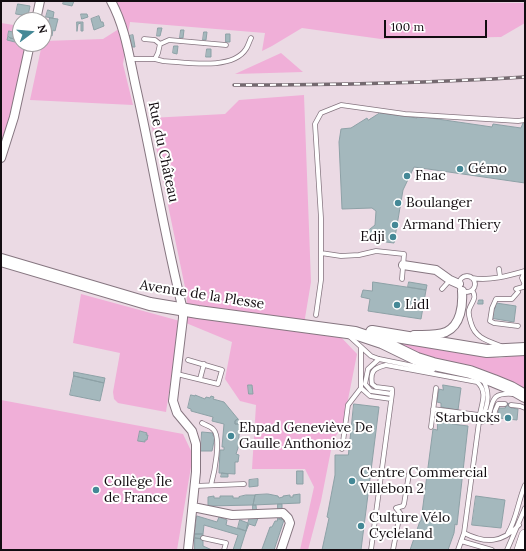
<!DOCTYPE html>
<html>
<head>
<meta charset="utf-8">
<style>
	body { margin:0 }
	#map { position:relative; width:526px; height:551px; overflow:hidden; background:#ebdae4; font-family:Lora,serif }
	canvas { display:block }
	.frame { position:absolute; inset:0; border:2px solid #130d11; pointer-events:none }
	.north { position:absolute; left:12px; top:12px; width:40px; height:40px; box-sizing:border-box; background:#fff; border:1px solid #a19ea0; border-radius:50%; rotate:74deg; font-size:11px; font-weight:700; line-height:16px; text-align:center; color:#130d11 }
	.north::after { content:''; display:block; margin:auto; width:14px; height:18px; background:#448896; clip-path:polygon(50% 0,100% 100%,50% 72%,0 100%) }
	.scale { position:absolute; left:384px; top:20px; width:103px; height:18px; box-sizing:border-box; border:2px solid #130d11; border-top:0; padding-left:5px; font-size:12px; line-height:14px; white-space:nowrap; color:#130d11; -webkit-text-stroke:3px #fff; paint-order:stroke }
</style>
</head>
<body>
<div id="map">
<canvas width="526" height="551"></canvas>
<div class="frame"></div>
<div class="north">N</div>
<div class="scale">100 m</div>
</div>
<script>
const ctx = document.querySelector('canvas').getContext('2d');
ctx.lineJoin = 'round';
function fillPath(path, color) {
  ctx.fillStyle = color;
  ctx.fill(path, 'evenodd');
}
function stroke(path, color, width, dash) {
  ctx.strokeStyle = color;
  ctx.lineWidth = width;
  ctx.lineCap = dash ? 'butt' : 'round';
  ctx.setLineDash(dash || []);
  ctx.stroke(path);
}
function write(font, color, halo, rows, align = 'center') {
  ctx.font = font + ' Lora,serif';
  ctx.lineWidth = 4;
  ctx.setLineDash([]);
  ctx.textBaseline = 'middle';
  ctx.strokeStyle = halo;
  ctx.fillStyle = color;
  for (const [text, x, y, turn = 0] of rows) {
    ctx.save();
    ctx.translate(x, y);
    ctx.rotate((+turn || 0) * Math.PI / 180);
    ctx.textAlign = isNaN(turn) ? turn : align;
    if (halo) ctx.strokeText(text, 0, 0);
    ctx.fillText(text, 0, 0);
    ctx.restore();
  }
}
fillPath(new Path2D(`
	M111,1h237l177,2v20l-24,14 -120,2 -79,-11 -30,18 -10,5 3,-18 -135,-11 -7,42 10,41 -103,-5 12,-56h2v-3l59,-2 19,-12z
	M1,23l19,3v18h7l-13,58 -13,44z
	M281,53l22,19 -68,2z
	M304,95l7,187 -6,36 2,11 32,6 18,19 -14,71 -10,15 -12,61 -13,49h-8l14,-63 -9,-18h-53l4,-64 -16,-4 -15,-22 7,-37 -46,-19 1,-26 -37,-179 75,-4 14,-14z
	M81,294l99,27 -14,91 -48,-9 -4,-4 -1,-7 7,-39 -47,-10z
	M387,341l113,17 25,-4v35l-17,-9 -82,-21z
	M1,400l182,34 10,21 -16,95h-176z`), '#f0afd8');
const building = new Path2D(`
	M64,1h10l-2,5 -9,-2z
	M18,4l12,2 -2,10 -12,-2z
	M48,10l6,2 -1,6 -7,-1z
	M81,14h6l1,3 -6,2z
	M99,16l2,6h2l1,4 -10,4 -3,-11z
	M50,18l8,1 -3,12 -2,-1 -1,6 -6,-2z
	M77,22h6v9h-2v-8l-3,1 -1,7z
	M158,28h4l-2,8h-3z
	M181,30h3l-1,8h-3z
	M9,31l7,2 -1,6 -5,-1 -2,-2z
	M204,32h3l-1,8h-3z
	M16,33h1l-2,9 -8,-2 1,-4 2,2 5,1z
	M226,34h4v8h-4z
	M133,35l2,12h-4l-2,-11z
	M174,46h4l-1,8 -4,-1z
	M207,49h4v8h-5z
	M380,113l37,5v-2l75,11 1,-3 28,4 2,-5h2v60l-111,-16 -11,23 -9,53 -24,-3 -5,-7 10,-8 1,-14 -4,-3 -30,1 -3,-67 2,-13 10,-1 16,-10 1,2z
	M373,282l53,8 -5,29 -53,-8 2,-12 -9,-2 2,-7 9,1z
	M409,282l18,3 -1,5 -18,-3z
	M479,300h4v4h-5z
	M496,303l20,3 -2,16 -24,-4 2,-10h3z
	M74,372l31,6 -1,5 -30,-7z
	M74,376l30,7 -4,18 -30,-6z
	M248,385h4l1,9h-4z
	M443,385l18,3 -3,22 -17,-3v-4l-4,-1 2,-13 4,1z
	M191,395l4,1v-1l10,4 1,-2 4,1 1,-2 3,1 -1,2 11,3 14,17 -3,2v3h5l-2,24 -2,6 3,1 -1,7h-3v12l-16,-1 1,-23h4v-3h-2l2,-23 -12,-3 1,-4 -22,-6v-2l-3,-1z
	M505,403l6,1v4l7,1 -1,11 -19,-2 1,-10h6z
	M354,404l25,3 -18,143h-39l7,-32 -2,-1 8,-42v-20h13z
	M438,415l14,1v8l16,2 -11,99 -2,-1 -1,9 -6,17h-38l10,-29h1l12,-92 4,1z
	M238,419l2,5h-5v-3z
	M140,431l7,2 -1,2h2l-1,5h-2v2l-7,-1z
	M202,432l11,1v3h2l-3,15h-11z
	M297,471h6v13h-6z
	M222,473l6,1v3h-7z
	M258,479v7l-9,1v-7z
	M268,494l10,2 1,2 4,-1v-1l7,-1v2h3v-2l7,-1v9l-47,2 2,-10z
	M246,495h9l-2,10 -45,1v-9l6,-1v2h6v-2h13v2h6v-1z
	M476,496l29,4 -4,28 -29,-3z
	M278,504h4v16l-4,-1z
	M253,505h3l1,12 -4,-1z
	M197,516l20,6 2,-5 8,3 -1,5 20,6 -6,19h-7l5,-15 -34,-10 -1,9h-8z
	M250,516l8,2 -3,8 -6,-2 -3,7z
	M278,518l6,2 -10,30h-13l1,-1 8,-22h2l3,-6h2z
	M240,520l8,3 -2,8 -8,-3z
	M195,534h8v5l-8,-1z
	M195,538l8,1v7l9,4h-17z`);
fillPath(building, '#a4b8bd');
stroke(building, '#8da1a6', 1);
const lane = new Path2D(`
	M144,39l11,1 5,4
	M130,59h25l8,2c22,1 69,10 83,-12 2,-3 3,-7 5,-11
	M155,59l3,-6 2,-9 9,-4 57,5
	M499,269l1,8
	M525,271l-3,7 3,7
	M459 284a8 8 0 1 1 16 0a8 8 0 1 1-16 0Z
	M472,278c17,3 36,-2 53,-7
	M402,279l2,-25 -28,-3 -17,4 -18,1 -20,-3v-35l-6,-94 6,-11 20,-8 64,9 113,7 7,-1
	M442,289l8,-9
	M516,289l7,-2 1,-2
	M472,290c6,9 -1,12 -3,20 -1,5 1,9 2,13 4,15 17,18 30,23
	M316,315l5,-35v-27
	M518,326l-24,-3 -4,-2 2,-13 4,-9h16l6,-7
	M348,335l23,21 8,3 54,11
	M361,348v40l9,8 21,3
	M177,374l41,10 4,-14 -34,-10
	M200,379l4,-15
	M392,394v-5l-16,-2 -4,-3c-2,-13 2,-16 14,-19l91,17c13,11 2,26 2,40l-15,111 -6,17
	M511,405l9,1 5,2
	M433,409l46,6
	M480,421c8,-13 11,-27 3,-41
	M479,422l7,-1c9,-16 1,-29 27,-27
	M492,422l2,-2 1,-9 3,-7h7
	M202,423c3,2 8,3 11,6 9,8 1,45 -2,56
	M431,427l5,-39
	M342,449l6,-44 13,-17
	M195,486l49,-2
	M464,533c22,11 38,10 55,-8
	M508,533c9,-15 10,-32 17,-48
	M203,538l23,5 -2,7
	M461,541l31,9
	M371,550l21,-156 -21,-3 -6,-7 3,-15 11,-10
	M393,550l7,-37 -4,-5 7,-2 1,-2 5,-30
	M507,550l18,-42`);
const street = new Path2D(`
	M111,1c15,27 19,61 26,91 16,72 28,146 46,218v8l-10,83 4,12 15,18 4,13v28l-8,78
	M36,20l4,-19
	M1,158l13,-41 16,-73
	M403,265l33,5 14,10 9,4
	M414,335c10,0 22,1 32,-3 15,-7 17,-27 16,-41
	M193,507l39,8 51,-2 5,5 2,5 -9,27`);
const secondary = new Path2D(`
	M520,550l5,-15`);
const primary = new Path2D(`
	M1,260l149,44 48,8 157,21 27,9 35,17 16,5 37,8 24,9 17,7 14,8
	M372,332l115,19 38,-2`);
stroke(lane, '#867680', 5.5);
stroke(street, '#867680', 10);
stroke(secondary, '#867680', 12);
stroke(primary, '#867680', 14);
stroke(lane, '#fff', 4);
stroke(street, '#fff', 8);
stroke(secondary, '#fff', 11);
stroke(primary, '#fff', 12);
const rail = new Path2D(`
	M234,85c97,0 194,-2 291,-8`);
stroke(rail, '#756a70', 3.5);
stroke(rail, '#fff', 2, [6]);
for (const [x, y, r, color] of [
	[460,169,4,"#448896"],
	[407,176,4,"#448896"],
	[398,203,4,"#448896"],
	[395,225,4,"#448896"],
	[393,237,4,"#448896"],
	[397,305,4,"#448896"],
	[508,418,4,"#448896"],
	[231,436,4,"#448896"],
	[352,481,4,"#448896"],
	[96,490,4,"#448896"],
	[361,526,4,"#448896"]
]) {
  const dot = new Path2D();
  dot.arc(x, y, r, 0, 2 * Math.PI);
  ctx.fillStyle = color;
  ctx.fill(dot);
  stroke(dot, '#fff', 1.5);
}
write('14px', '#130d11', '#fff', [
	["Rue du Château",163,152,78],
	["Avenue de la Plesse",202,295,9]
]);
write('14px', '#130d11', '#fff', [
	["Gémo",468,169],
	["Fnac",415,176],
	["Boulanger",406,203],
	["Armand Thiery",403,225],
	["Edji",385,237,"right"],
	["Lidl",405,305],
	["Starbucks",500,418,"right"],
	["Ehpad Geneviève De",239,428],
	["Gaulle Anthonioz",239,444],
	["Centre Commercial",360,473],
	["Villebon 2",360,489],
	["Collège Île",104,482],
	["de France",104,498],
	["Culture Vélo",369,518],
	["Cycleland",369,534]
], 'left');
</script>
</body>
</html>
